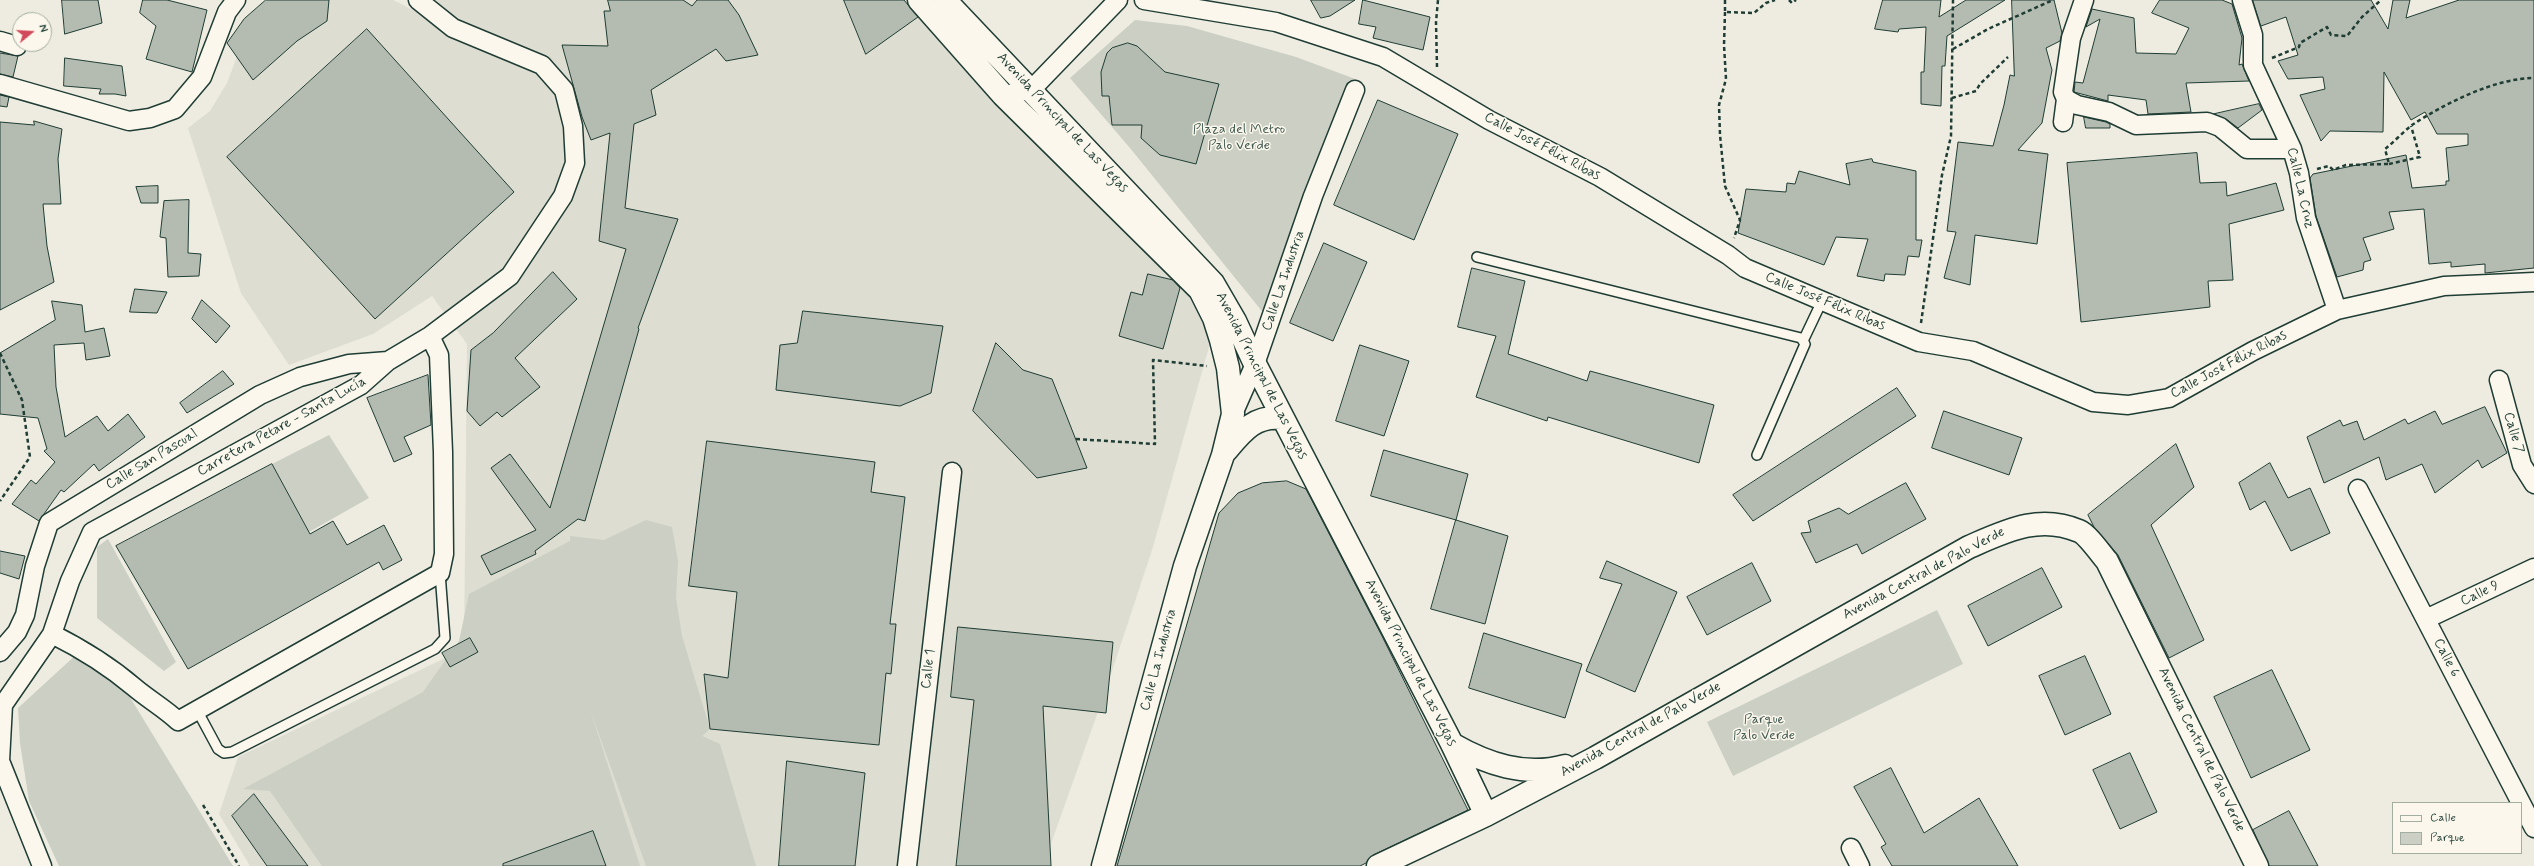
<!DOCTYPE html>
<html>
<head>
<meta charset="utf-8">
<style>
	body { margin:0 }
	#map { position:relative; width:2534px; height:866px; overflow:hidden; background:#eeece1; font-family:Mynerve,sans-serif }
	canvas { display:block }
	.legend { position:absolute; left:2392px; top:802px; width:130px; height:52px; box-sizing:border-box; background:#fbf7ec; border:1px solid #a3ada2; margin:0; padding:5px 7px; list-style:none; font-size:12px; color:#1f3d34 }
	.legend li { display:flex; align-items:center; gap:8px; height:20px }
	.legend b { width:20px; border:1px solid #a3ada2 }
	.north { position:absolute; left:12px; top:12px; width:40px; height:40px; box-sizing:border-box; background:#fbf7ec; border:1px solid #a3ada2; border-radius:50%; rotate:72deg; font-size:11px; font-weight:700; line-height:16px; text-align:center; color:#1f3d34 }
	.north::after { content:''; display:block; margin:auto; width:14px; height:18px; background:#d1495b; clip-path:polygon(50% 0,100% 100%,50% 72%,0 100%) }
</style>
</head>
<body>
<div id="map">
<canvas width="2534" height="866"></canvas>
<ul class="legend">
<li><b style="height:5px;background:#fbf7ec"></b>Calle</li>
<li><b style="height:11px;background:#cbcfc4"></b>Parque</li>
</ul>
<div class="north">N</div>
</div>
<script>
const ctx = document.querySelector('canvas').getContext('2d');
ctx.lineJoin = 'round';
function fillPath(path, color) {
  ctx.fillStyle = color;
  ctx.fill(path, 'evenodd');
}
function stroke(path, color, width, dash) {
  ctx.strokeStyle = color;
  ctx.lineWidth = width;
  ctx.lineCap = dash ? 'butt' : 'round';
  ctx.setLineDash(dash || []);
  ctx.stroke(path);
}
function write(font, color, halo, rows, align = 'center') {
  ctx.font = font + ' Mynerve,sans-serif';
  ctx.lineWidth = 3;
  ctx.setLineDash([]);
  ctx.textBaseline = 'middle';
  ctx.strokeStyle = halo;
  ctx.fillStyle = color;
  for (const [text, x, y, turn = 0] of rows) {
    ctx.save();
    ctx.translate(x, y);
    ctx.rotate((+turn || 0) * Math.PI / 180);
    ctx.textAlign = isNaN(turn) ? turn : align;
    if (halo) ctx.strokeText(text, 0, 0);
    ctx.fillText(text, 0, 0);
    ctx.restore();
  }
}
fillPath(new Path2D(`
	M283,0h110l26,13 6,-13h486l185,187 115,132 -1,24 -57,204 -48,145 -62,174h-793l-31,-52 19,-57 226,-108 3,-305 -35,-48 -59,38 -84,31 -48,-72 -53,-165 22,-17 17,-28 17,-45z`), '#ddddd2');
fillPath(new Path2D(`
	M1135,20l52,6 109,31 62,23 -52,144 -41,91 -135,-167 -60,-70z
	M329,435l40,63 -60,34 -37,-68z
	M646,520l26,7 6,34 -2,37 6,38 28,93 -8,7 18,8 36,122h-110l-56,-157 50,157h-318l-52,-75 -27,-2 180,-97 36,-51 10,-47 101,-53v-5l34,4z
	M108,539l68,123 -12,9 -67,-53v-71z
	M1937,610l26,54 -230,112 -26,-54z
	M79,652l38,24 116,190h-174l-30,-65 -9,-58 -2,-35z`), '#cbcfc4');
const building = new Path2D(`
	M62,0h36l4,23 -37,11z
	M143,0h24l40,10 -15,62 -46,-13 10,-33 -16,-13z
	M266,0h63l-2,21 -30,20 -44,39 -26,-37 17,-24z
	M608,0h75l9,6 5,-6h31l11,15 19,40 -32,6 -10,-12 -65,41 5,25 -22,9 -9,84 53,11 -40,109 1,1 -54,192 -7,-2 -43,32 1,3 -45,21 -10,-19 55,-26 -45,-62 19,-14 40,54 76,-259 -27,-8 11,-108 -19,7 -9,-23 -20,-72 46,1 -4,-35h6z
	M844,0h60l14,17 -52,37z
	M1311,0h44l-25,16 -9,2z
	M1363,0l67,17 -7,33 -50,-12 3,-11 -17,-3z
	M1883,0h58l-2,17 27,-17h39l-58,36 -2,30h-3l-1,40 -20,-2v-32h3l2,-45 -27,2 -1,3 -23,-3z
	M2012,0h42l8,33 -2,8 -14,7 6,22 -10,53 -24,27 30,4 -11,90 -62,-9 -5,50 -26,-7 12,-46 -9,-1 11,-89 35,4 11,-41 6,-30 4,1z
	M2160,0h62l10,4 10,34 -3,27 3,-1 7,17 -63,2 5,29 -43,2 -2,-14 -38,-5v6l-34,-9 1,-10 8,1 17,-64 -14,8 6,-18 42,9 2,35 40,1 13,-26 -37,-15z
	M2253,0h118l17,29 5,-29h17l-4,18 53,-18h75v268l-49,5v-9l-34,3v-5l-22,2 -5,-55 -35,3 5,17 -31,9 8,22 -7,2 -1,8 -26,7 -21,-61 -6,-38 3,-4 93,-19 6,33 34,-3v-4h3l-3,-33 22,-3v-11h-31l-12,-22 -14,8 -27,-48 -1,60 -53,-1 -9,10 -21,-46 25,-6 -2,-12 -35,2 -10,-18 20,-6 -12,-38 -25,9z
	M367,29l147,163 -139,127 -148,-162z
	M1128,43l9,3 28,26 54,12 -23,80 -36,-9 -19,-17 1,-13h-30l-3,-29h-7l-1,-24 6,-19 5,-5z
	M0,53l18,3 -5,21 -13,-3z
	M65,58l57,8 4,30 -11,-2h-16l2,-5 -37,-3z
	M0,95l9,2 -2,10 -7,-1z
	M1378,100l80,34 -44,106 -80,-35z
	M2259,104l3,6 -24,18 -12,-9 -12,-5z
	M2084,117l22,5 4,2v4h-24z
	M34,121l28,8 -4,30 3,45h-18l4,42 7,36 -54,28v-188l34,3z
	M2197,153l3,30 26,-1 1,14 49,-13 8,27 -55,14 4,56 -25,1 2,26 -129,15 -14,-159z
	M1872,159l1,3 43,9v69h6l-3,17 -11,-1 -3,19 -20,-1 -1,7 -27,-5 11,-37 -32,-2 -12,28 -86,-32 8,-44 40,3 1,-9 8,1 4,-13 51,14 -4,-21z
	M158,186v17h-17l-5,-16z
	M189,200l-1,53 13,1 -2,22 -31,1 -2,-39 -6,-1 4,-36z
	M1324,243l43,19 -34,79 -43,-18z
	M1472,268l53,13 -17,73 79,27 3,-10 124,34 -15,58 -151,-46 -1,4 -71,-24 20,-61 -38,-9z
	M553,272l24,27 -62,59 25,29 -38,30 -5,-5 -17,14 -13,-15 4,-61 22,-17z
	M1148,274l25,6 7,8 -17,61 -44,-13 12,-44 11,3z
	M135,289l32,3 -10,21 -27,-1z
	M202,300l28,26 -14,17 -24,-24z
	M52,301l30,4 3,27 19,-4 6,28 -24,4 -2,-17 -30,2 2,42 9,50 32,-21 11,15 20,-17 17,23 -46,34 -5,-7 -30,28 -3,-2 -22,31 -27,-17 19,-24 5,4 19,-22 -11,-11 3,-2 -9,-31 -38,-4v-61l55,-33z
	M803,311l140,15 -12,67 -31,13 -124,-16 4,-45 17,-2z
	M996,343l27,27 29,9 35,89 -50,10 -64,-67z
	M1360,345l49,16 -25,75 -48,-15z
	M223,371l11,13 -47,29 -7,-10z
	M428,375l3,50 -27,12 8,17 -18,8 -27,-64z
	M1897,388l19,28 -163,105 -20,-26z
	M2485,407l22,46 -25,15 -4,-8 -43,33 -13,-29 -36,16 -7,-23 -55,26 -17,-46 33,-17 3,6 14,-5 7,19 41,-21 3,5 27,-13 7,13z
	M1944,411l78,27 -13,37 -77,-27z
	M707,441l168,21 -4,30 34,5 -15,127h6l-5,50 -5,-1 -7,72 -169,-16 -6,-55 24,4 9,-86 -48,-6z
	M2176,444l18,43 -43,38 53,115 -35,18 -51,-103 -24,-28 -6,-12z
	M1384,450l84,24 -12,46 -85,-24z
	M2270,463l18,35 22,-10 20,45 -39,18 -26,-50 -15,9 -11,-27z
	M272,464l38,70 23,-13 14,24 37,-20 18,35 -19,10 -4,-8 -191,107 -72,-123z
	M1287,481l19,8 76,147 86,174 -95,45 -7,8 -6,3h-243l102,-353 19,-20 24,-10z
	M1906,483l20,36 -64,35 -5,-10 -41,19 -15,-30 10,-1 -3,-11 31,-13 9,6z
	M1456,520l52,16 -23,88 -54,-15z
	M0,551l25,5 -6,23 -19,-6z
	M1607,561l70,31 -42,100 -49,-21 36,-87 -22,-6z
	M1752,563l19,38 -64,34 -20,-38z
	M2042,568l20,39 -74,39 -20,-40z
	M958,627l155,15 -7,71 -63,-7 8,160h-95l18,-166 -23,-3z
	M1484,633l98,31 -17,54 -96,-30z
	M470,638l8,14 -28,15 -8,-14z
	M2085,656l26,58 -46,21 -26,-59z
	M2272,670l38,80 -59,28 -37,-81z
	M2130,753l27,59 -37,17 -27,-59z
	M787,761l78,12 -10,93h-76z
	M1891,768l33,65 55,-35 39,68h-126l-11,-19 5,-3 -32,-57z
	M254,794l54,72h-41l-35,-50z
	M2289,811l29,55h-49l-16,-36z
	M593,831l13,35h-103v-2z`);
fillPath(building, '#b4bbb0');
stroke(building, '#1f3d34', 1);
const service = new Path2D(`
	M1477,257l324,81 4,6 -48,111
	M1803,341l19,-40
	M197,710l21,39 6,4 8,-1 203,-103 10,-11 -5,-65`);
const minor = new Path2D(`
	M1144,0l132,22 107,35 106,63 111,57 128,78 17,13 174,74 54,9 120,51 35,3 41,-7 84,-47 84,-41 107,-24 90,-4
	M2242,0l11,35v30l39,84 7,24 7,45 31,92
	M0,41l17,5
	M0,84l129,37 21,-3 25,-9 27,-32 25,-65 9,-12
	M1003,95l28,-5 87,-90
	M2066,99l11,6 32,7 27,13 71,-3 13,5 27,22h45
	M2063,122l3,-23 -3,-7 8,-54 13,-38
	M2499,380l23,85 12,19
	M1233,414l22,-50 58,-168 42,-106
	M2358,489l176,339
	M2426,619l108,-51
	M52,634c30,15 56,31 82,53 14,12 30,21 44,34l262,-148 4,-19 -1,-102 -4,-97 -9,-19
	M0,652l17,-20 8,-17 10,-49 14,-43 211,-128 40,-18 49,-13 39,-3
	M1851,848l9,18
	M42,866l-42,-105 3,-56 49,-71 18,-53 22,-49 269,-147 27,-24 42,-25 80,-60 53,-80 12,-33 -2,-37 -9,-36 -22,-25 -89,-37 -35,-28
	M907,866l45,-394`);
const tertiary = new Path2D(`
	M919,0l84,95 197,195 14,28 7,22 7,28 5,46 -10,41 -38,111 -82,300
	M945,0l268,283 22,38 20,43 197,380 34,71
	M1225,452c17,-20 29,-37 57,-34
	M1452,744c35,20 73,33 113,22
	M1378,866l108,-51 109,-57 374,-211c37,-16 70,-33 110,-16 8,3 22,23 28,30l150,305`);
stroke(service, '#1f3d34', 12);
stroke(minor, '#1f3d34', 21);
stroke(tertiary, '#1f3d34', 25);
stroke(new Path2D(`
	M1725,0v12l29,1 12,-10 9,-3
	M1789,0l3,3 4,-3
	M1725,12l-1,33 2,34 -7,26 1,30 5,51 15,34 -6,18
	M1953,49l35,-20 65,-29
	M2272,58l27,-11 1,-4 27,-16 4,8 16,1 15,-19 19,-17
	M1437,67l-1,-45 2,-22
	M1952,98l24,-7 4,-7 28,-27
	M2389,164l31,-7 -9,-31
	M2317,169l12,-3 4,4 13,-5 43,-1 -4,-15c9,-7 18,-17 27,-24 32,-21 83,-47 122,-47
	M1921,323l21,-148 9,-39 2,-136
	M0,353l22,47 8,57 -30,44
	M1076,439l79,5 -2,-84 54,6
	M203,805l36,61`), '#1f3d34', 2.5, [4, 3]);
stroke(service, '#fbf7ec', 9);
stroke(minor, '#fbf7ec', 18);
stroke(tertiary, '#fbf7ec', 22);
write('14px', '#1f3d34', '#fbf7ec', [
	["Avenida Principal de Las Vegas",1062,123,47],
	["Calle José Félix Ribas",1542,147,28],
	["Calle La Cruz",2300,188,77],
	["Calle La Industria",1284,281,-71],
	["Calle José Félix Ribas",1825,302,23],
	["Calle José Félix Ribas",2229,365,-28],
	["Avenida Principal de Las Vegas",1261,376,63],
	["Carretera Petare - Santa Lucía",282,427,-29],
	["Calle 7",2513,433,74],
	["Calle San Pascual",152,460,-31],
	["Avenida Central de Palo Verde",1924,574,-28],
	["Calle 9",2480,594,-26],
	["Calle 6",2446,658,63],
	["Calle La Industria",1159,660,-75],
	["Avenida Principal de Las Vegas",1410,663,63],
	["Calle 1",929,669,-83],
	["Avenida Central de Palo Verde",1641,730,-29],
	["Avenida Central de Palo Verde",2201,750,64]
]);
write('14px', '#415a51', '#fbf7ec', [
	["Plaza del Metro",1239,130],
	["Palo Verde",1239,146],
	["Parque",1764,720],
	["Palo Verde",1764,736]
]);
</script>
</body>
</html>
